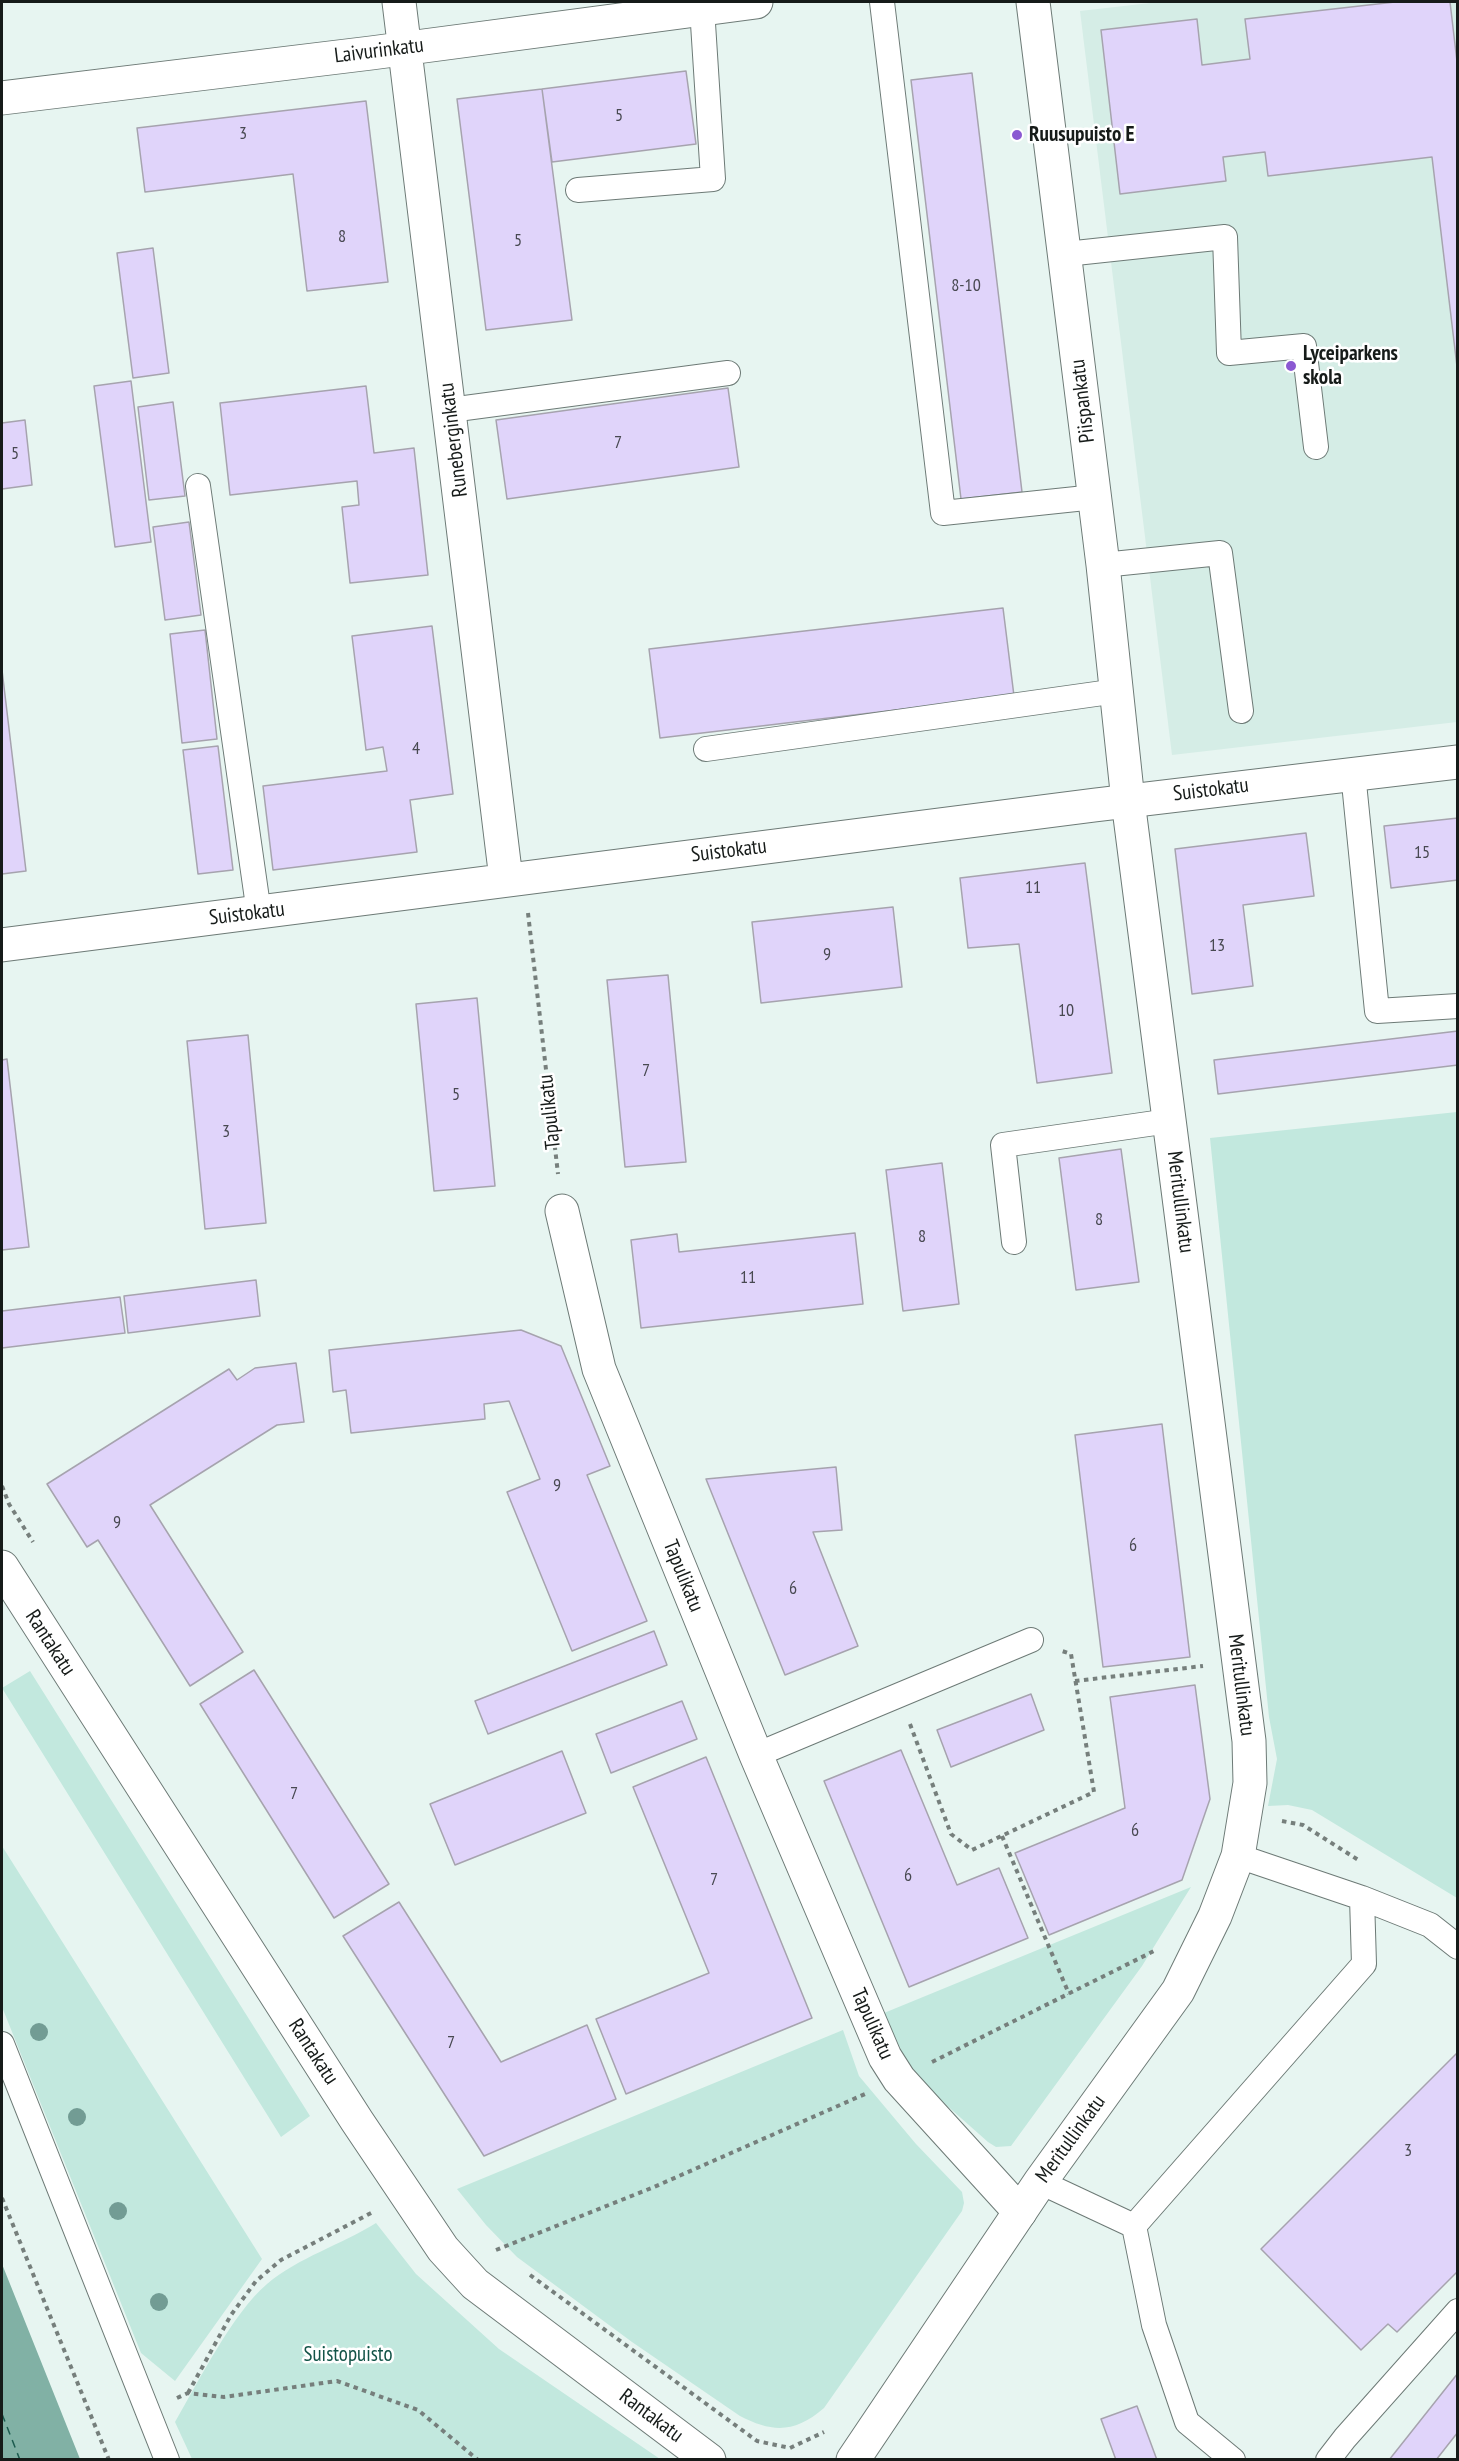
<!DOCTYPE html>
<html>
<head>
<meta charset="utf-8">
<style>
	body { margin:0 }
	#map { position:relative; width:1459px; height:2461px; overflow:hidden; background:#e7f5f1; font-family:"PT Sans Narrow",sans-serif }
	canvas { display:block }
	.frame { position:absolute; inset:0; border:3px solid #161b19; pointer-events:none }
</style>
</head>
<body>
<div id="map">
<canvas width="1459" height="2461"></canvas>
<div class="frame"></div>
</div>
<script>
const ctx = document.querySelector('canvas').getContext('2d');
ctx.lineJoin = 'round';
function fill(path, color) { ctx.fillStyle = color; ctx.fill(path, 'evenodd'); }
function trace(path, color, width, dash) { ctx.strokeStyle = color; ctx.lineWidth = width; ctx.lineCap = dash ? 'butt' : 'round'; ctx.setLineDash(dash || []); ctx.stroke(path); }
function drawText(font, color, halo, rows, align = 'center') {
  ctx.font = font + ' "PT Sans Narrow",sans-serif'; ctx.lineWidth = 5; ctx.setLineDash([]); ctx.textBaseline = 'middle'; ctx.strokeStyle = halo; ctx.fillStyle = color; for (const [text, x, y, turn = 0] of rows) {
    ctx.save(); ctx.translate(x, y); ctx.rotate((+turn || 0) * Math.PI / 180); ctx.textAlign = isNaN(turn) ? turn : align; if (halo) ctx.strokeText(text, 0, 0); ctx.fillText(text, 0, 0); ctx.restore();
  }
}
const built = new Path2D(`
	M1159,2H1457V722L1172,755L1080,11Z`);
const green = new Path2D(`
	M1457,1112H1458L1457,1898L1312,1810L1288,1805L1268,1806L1277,1759L1269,1717L1210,1138Z
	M30,1671L310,2116L281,2137L2,1688Z
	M2,1846L262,2259L175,2381L141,2353L2,2007Z
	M1191,1887L1142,1966L1011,2146L996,2147L988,2142L935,2095L906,2062L884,2013Z
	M843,2030L859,2076L916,2144L962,2192L964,2203L962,2211L824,2408C795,2433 773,2433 740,2416L632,2342L517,2257L486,2225L457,2189Z
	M376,2223L416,2274L499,2349L660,2459H192L175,2422C199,2381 232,2314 267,2284C299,2257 341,2245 376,2223Z`);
const water = new Path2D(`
	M2,2264L80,2459H2Z`);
const ferry = new Path2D(`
	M2,2414L20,2460`);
const building = new Path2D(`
	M1395,2H1450L1458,70V375L1432,157L1268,176L1265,152L1223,157L1226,181L1120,194L1101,30L1197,19L1202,65L1250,59L1245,19Z
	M686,71L696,144L552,162L542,89Z
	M972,73L1022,492L961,499L911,80Z
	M542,89L572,320L486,330L457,99Z
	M366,101L388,282L307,291L293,174L145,192L137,128Z
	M153,248L169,373L133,378L117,253Z
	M131,381L151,542L115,547L94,386Z
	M366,386L374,453L414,448L428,575L350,583L342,507L359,505L357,481L230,495L220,403Z
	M728,388L739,467L507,499L496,420Z
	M173,402L185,496L149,500L138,407Z
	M25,420L32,485L2,489V423Z
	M189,522L201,615L165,620L153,527Z
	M1003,608L1014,696L660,738L649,649Z
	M432,626L453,794L410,800L417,852L273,870L263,786L387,771L383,747L366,750L352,636Z
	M205,630L217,739L182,743L170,634Z
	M2,670L26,871L2,874Z
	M218,746L233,870L198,874L183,750Z
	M1458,818V880L1391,888L1384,826Z
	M1306,833L1314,896L1243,905L1253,986L1192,994L1175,849Z
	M1085,863L1112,1073L1037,1083L1019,944L968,948L960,878Z
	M893,907L902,987L761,1003L752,922Z
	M668,975L686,1162L625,1167L607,980Z
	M477,998L495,1186L434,1191L416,1004Z
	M1458,1031V1065L1218,1094L1214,1060Z
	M248,1035L266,1223L205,1229L187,1041Z
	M7,1059L29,1247L2,1250V1060Z
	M1121,1149L1139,1282L1076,1290L1059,1158Z
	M942,1163L959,1304L903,1311L886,1170Z
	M855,1233L863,1304L641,1328L631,1240L677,1234L679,1252Z
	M256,1280L260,1316L128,1333L124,1296Z
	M120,1297L125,1333L2,1348V1311Z
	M521,1330L561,1346L610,1466L587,1475L647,1621L572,1651L507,1492L540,1479L509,1401L484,1404L485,1419L351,1433L346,1390L333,1392L329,1350Z
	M296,1363L304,1422L277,1425L150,1505L243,1652L190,1686L98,1540L87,1547L47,1484L229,1369L237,1380L255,1368Z
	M1162,1424L1190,1657L1103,1667L1075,1435Z
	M836,1467L842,1530L813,1532L858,1646L785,1675L706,1479Z
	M654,1631L667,1665L488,1734L475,1701Z
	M254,1670L389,1884L334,1918L200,1704Z
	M1195,1685L1210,1799L1182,1880L1049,1935L1015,1853L1125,1808L1110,1697Z
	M1031,1694L1044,1730L951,1767L937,1730Z
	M682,1701L697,1739L611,1773L596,1734Z
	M901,1750L957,1885L999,1868L1028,1938L909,1987L824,1781Z
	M562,1751L586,1813L455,1865L430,1804Z
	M706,1757L812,2018L626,2094L596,2019L709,1973L633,1787Z
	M399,1902L501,2062L587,2025L616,2099L484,2156L343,1936Z
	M1458,2052V2271L1397,2332L1388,2324L1361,2350L1261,2249Z
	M1458,2373V2432L1436,2460H1389Z
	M1137,2406L1157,2460H1116L1101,2419Z`);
const path = new Path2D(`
	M528,913L558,1174
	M2,1486L9,1504L33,1542
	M1075,1681L1203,1666
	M910,1724L951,1834L972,1850L1094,1792L1071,1654L1062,1651
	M1282,1821L1303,1825L1360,1861
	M1002,1836L1069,1994
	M932,2062L1156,1950
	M2,2198L109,2460
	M496,2250L654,2187L865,2094
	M530,2275L757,2441L790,2448L824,2432
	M188,2393L231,2315L256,2281L281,2260L373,2212
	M177,2398L188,2393L224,2397L337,2381L418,2410L478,2460`);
const lane = new Path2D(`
	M882,2L943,513L1095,497
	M578,190L713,179L702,8
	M1066,254L1225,237L1229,353L1304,346L1316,447
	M450,410L728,373
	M198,486L259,913
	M1103,565L1220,553L1241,711
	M706,749L1117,691
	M1353,773L1377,1011L1458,1006
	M1014,1242L1003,1145L1169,1121
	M756,1755L1031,1640
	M1238,1856L1362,1898L1430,1925L1458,1947
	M2,2044L167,2460
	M1040,2182L1134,2226L1364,1964L1362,1898
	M1134,2226L1154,2325L1187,2422L1233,2460
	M1328,2460L1345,2438L1458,2311`);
const street = new Path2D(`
	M399,2L506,879
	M2,98L371,53L756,2
	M2,945L1095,805L1458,762
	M562,1211L599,1369L756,1755L885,2057L899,2079L1020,2212
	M2,1567L357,2121L443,2249L475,2284L709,2460`);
const secondary = new Path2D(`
	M853,2460L1040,2182L1178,1991L1215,1916L1238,1856L1250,1783L1249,1741L1128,801L1103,565L1033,2`);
const trees = [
	[39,2032],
	[77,2117],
	[118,2211],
	[159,2302]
];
const markers = [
	[1017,135,6,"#8b59d2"],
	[1291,366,6,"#8b59d2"]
];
const numberNames = [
	["5",619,116],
	["3",243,134],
	["8",342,237],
	["5",518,241],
	["8-10",966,286],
	["7",618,443],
	["5",15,454],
	["4",416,749],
	["15",1422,853],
	["11",1033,888],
	["13",1217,946],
	["9",827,955],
	["10",1066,1011],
	["7",646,1071],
	["5",456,1095],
	["3",226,1132],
	["8",1099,1220],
	["8",922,1237],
	["11",748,1278],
	["9",557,1486],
	["9",117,1523],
	["6",1133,1546],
	["6",793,1589],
	["7",294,1794],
	["6",1135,1831],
	["6",908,1876],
	["7",714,1880],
	["7",451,2043],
	["3",1408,2151]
];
const streetNames = [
	["Laivurinkatu",379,51,-7],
	["Piispankatu",1083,401,-97],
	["Runeberginkatu",454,440,-97],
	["Suistokatu",1211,790,-7],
	["Suistokatu",729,851,-7],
	["Suistokatu",247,914,-7],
	["Tapulikatu",550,1112,-96],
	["Meritullinkatu",1180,1202,83],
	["Tapulikatu",683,1576,68],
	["Rantakatu",50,1643,57],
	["Meritullinkatu",1241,1685,83],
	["Tapulikatu",872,2024,66],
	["Rantakatu",313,2052,57],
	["Meritullinkatu",1071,2139,-54],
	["Rantakatu",651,2416,37]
];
const poiNames = [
	["Ruusupuisto E",1029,135],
	["Lyceiparkens",1303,354],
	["skola",1303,378]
];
const parkNames = [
	["Suistopuisto",348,2355]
];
fill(built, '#d5ede6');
fill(green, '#c2e8de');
fill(water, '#81b1a5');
trace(ferry, '#1c5b4f', 1.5, [8, 6]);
fill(building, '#e0d4fa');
trace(building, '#a6a3ae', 1.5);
trace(lane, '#6d7a76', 26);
trace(street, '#6d7a76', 35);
trace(secondary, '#6d7a76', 35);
trace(path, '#767f7c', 4, [4.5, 4.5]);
trace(lane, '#fff', 24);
trace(street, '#fff', 33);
trace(secondary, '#fff', 33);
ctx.fillStyle = '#729c94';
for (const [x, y] of trees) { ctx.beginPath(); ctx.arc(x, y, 9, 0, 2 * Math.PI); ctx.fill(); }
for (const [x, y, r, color] of markers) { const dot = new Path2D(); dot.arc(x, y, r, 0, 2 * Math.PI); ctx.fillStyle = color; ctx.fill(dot); trace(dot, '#fff', 2); }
drawText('18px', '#484951', null, numberNames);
drawText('21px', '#161b19', '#fff', streetNames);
drawText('bold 21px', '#161b19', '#fff', poiNames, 'left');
drawText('21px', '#135448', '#fff', parkNames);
</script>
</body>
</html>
